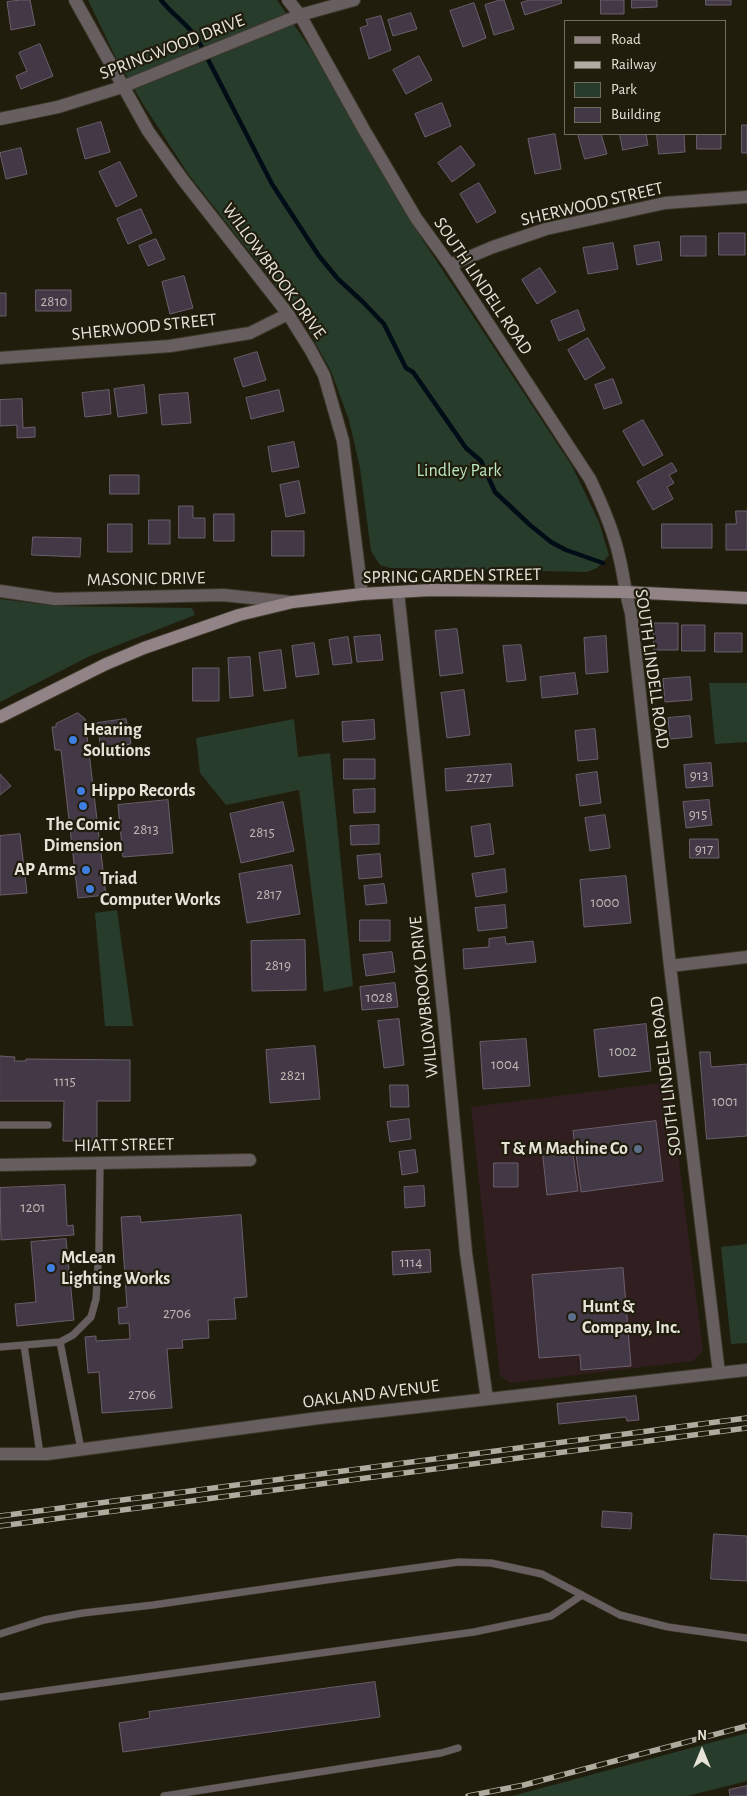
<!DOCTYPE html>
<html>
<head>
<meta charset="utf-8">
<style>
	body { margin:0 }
	#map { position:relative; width:747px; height:1796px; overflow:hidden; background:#211d0d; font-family:"Alegreya Sans",sans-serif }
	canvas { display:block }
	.legend { position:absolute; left:564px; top:20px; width:162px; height:115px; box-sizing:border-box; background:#211d0d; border:1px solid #706c5f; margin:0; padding:6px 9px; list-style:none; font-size:15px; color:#e6e3d9 }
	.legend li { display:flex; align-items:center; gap:10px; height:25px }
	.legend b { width:25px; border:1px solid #706c5f }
	.north { position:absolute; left:677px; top:1726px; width:50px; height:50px; -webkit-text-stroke:4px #211d0d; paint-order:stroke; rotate:0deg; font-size:14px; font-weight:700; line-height:20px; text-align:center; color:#e6e3d9 }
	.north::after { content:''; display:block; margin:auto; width:18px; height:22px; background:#e6e3d9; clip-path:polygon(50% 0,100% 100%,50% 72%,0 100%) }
</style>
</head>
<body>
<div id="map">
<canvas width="747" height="1796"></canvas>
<ul class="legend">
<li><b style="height:6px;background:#928386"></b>Road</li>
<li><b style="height:6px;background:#aeab9f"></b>Railway</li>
<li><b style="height:14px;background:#283c2b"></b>Park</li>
<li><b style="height:14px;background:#433845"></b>Building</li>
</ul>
<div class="north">N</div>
</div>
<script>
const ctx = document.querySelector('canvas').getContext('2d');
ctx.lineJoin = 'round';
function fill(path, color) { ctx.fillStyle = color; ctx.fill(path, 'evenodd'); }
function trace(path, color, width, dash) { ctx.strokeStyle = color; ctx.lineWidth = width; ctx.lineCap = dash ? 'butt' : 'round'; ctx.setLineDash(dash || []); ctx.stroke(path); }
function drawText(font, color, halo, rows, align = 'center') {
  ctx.font = font + ' "Alegreya Sans",sans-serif'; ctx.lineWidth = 4.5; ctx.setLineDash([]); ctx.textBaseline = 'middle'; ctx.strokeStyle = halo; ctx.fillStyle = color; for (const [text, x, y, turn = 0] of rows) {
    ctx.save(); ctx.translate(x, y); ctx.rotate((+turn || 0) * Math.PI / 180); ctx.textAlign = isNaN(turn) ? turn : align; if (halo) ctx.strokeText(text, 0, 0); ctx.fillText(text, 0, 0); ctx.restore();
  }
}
const industrial = new Path2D(`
	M669,1082L703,1351L693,1361L510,1383L500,1376L471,1107Z`);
const green = new Path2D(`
	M88,0H277L310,48L422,239L572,466L599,522L609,555L597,568L587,572L390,568L380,565L371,551L360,468L349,420L331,371L302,319L189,175L143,104L116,58Z
	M0,599L56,606L192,608L195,615L90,656L0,702Z
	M709,683H747V742L715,744Z
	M294,719L298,757L330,753L353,986L324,992L299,790L226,805L200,773L196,738Z
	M117,910L133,1026H105L95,913Z
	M747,1244V1343L731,1344L721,1247Z
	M747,1733V1781L687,1796H512Z`);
const stream = new Path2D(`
	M161,0C172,14 187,24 197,38L272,184L319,256L338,279L363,302L384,324L406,368L413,372L466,448L481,461L495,492L530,525L551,542L566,550L603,563`);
const building = new Path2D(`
	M21,0H30L35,25L11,30L7,2Z
	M500,0H504L514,29L494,35L485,5Z
	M530,0H561L562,3L525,15L521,3Z
	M601,0H624V14H601Z
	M632,0H657V7L632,8Z
	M706,0H731V5H706Z
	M474,3L486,38L463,47L450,11Z
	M411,13L417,29L393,36L388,20Z
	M381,16L391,50L369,59L360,28L368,25L366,20Z
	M40,44L53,76L21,89L16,76L27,71L19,53Z
	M419,56L432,80L406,94L393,70Z
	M442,103L451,126L425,137L415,114Z
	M101,122L110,152L85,159L77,129Z
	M742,125H747V153H742Z
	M555,134L561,169L535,174L528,139Z
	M578,134H601L607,154L585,159Z
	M620,134H646L648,145L623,150Z
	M657,134H684L685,152L659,154Z
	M697,134H721V149H697Z
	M461,146L475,165L452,182L438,163Z
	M21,148L27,174L6,179L0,153Z
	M120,162L137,196L116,207L99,172Z
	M479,183L496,212L477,223L460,194Z
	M141,209L152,233L128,244L117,219Z
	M719,233H745V255H719Z
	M681,236H706V256H681Z
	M156,239L165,259L148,266L139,246Z
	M659,242L662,260L637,265L634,246Z
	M613,243L618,269L588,274L583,248Z
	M540,268L556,292L537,304L522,280Z
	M184,276L193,308L170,314L162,282Z
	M36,290H71V311H36Z
	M0,293H6V316H0Z
	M578,310L585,330L559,341L551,321Z
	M588,338L605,368L585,380L568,350Z
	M257,352L266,380L243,387L234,359Z
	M613,379L622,403L604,409L595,385Z
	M144,385L147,413L118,417L114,389Z
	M109,390L111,414L85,417L82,393Z
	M279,390L284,411L251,419L246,398Z
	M188,393L191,423L162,425L159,395Z
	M22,399L23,428L35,427V437L17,438V425L0,426V400Z
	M643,420L663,455L643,466L623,431Z
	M294,442L299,467L272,472L268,447Z
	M672,463L677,471L669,475L674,483L667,487L673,499L653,510L637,482Z
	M110,475H139V494H110Z
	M299,481L305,513L286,517L280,485Z
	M179,506H193V518H205V538H179Z
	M736,511H747V550H726V524H736Z
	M214,514H234V541H214Z
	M149,520H170V544H149Z
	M108,524H132V552H108Z
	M662,524H712V548H662Z
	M272,531H304V556H272Z
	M33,537L81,538L80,557L32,555Z
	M654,623H678V650H654Z
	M682,625H705V651H682Z
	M457,629L463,673L440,676L435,631Z
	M715,633H742V652H715Z
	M380,635L383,660L357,662L354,637Z
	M606,636L608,672L586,674L584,638Z
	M348,637L352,663L333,665L329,640Z
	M314,643L319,674L296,677L292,646Z
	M521,645L526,680L507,682L503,646Z
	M281,650L286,688L264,691L259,653Z
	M250,657L253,696L230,698L228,658Z
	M193,668H219V701H193Z
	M575,673L578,694L542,698L540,677Z
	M690,677L692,700L665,702L663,679Z
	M464,690L470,735L447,738L441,693Z
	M78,713L85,719L106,895L78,898L61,750H55L52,727H56V724Z
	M690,716L692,737L670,739L668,718Z
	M126,719L131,744L101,749L97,723Z
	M374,720L375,739L343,742L342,722Z
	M595,729L598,759L578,761L575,731Z
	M344,759H375V779H344Z
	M711,763L713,786L686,788L684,765Z
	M511,764L513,786L446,791L445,769Z
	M597,772L601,803L580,806L576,775Z
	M0,774L11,786L0,795Z
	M375,789V812L354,813L353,790Z
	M168,800L173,853L123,857L118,805Z
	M709,800L712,825L686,828L683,802Z
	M283,802L294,851L241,863L230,814Z
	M605,815L610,848L590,851L585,818Z
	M490,824L494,854L475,857L471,827Z
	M379,825V844L351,845L350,826Z
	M20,834L27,893L0,895V836Z
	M690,839H718L719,858H690Z
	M380,854L382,877L359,879L357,856Z
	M292,865L300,914L247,923L239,874Z
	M505,869L507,892L476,897L472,874Z
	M626,876L631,923L584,927L580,880Z
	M384,884L387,903L366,905L364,886Z
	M505,905L507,928L478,931L475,908Z
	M360,920H390V941H360Z
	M505,937L506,944L533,941L536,962L464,969L463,949L489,947V939Z
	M305,940L306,990L252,991L251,941Z
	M392,952L395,972L366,976L363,955Z
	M395,983L398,1007L362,1010L360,987Z
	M399,1019L404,1065L384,1068L378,1021Z
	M646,1024L651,1071L599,1077L594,1030Z
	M526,1039L530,1086L483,1089L480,1042Z
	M315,1046L320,1099L270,1103L266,1050Z
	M700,1052H710L711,1067L747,1064V1136L707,1139Z
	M0,1056L15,1057L14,1061H26V1059L130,1060V1101H97V1141H63L64,1101H0Z
	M390,1085H408L409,1107H391Z
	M409,1119L411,1139L390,1142L387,1122Z
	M656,1121L663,1181L581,1192L573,1131Z
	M572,1146L578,1191L547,1195L542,1149Z
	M415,1150L418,1172L402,1175L399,1152Z
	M494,1163H518V1187H494Z
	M65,1185L67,1226L73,1225L74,1235L1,1240L0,1188Z
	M424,1186L425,1206L405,1208L404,1187Z
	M241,1215L247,1297L234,1298L236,1319L208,1320L209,1338L182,1340L183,1348L167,1349L172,1408L102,1413L99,1372L88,1373L85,1337L96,1336V1341L130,1339L129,1323L119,1324L118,1308L127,1307L121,1217L140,1216L141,1222Z
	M66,1239L74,1320L17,1326L15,1304L36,1302L31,1242Z
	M430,1250L431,1272L393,1275L392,1252Z
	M623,1268L631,1366L581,1370L580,1355L539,1358L532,1275Z
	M636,1396L639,1420L627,1421L626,1417L559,1424L557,1404Z
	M603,1511L632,1513L631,1529L602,1527Z
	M714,1534L747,1536V1581L711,1579Z
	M375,1682L380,1717L123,1752L119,1723L150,1718L149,1712Z
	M747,1786V1796H730L729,1790Z`);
const lane = new Path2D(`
	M0,1125H48
	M60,1342L81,1449
	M24,1345L40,1454
	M0,1347L60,1342L73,1335L91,1317L96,1299L99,1249L100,1163
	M0,1634L44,1620L83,1613L153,1605L326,1580L459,1562L491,1563L542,1574L620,1615L668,1627L747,1638
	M0,1697L474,1632L551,1616L582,1595
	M164,1796L441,1753L458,1748`);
const street = new Path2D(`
	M75,0L148,131L183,180L288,314L310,349L324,375L343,441L362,594
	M288,0L300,15L363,128L416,218L450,265L590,479C602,504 613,529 619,556C624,575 625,594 631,613L670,966L719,1373
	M0,119L58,107L122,87L300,15L354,0
	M450,265L493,247L546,229L665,203L747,197
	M0,358L170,346L250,333L288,314
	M0,591L55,599L223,595L291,602
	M398,592L444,1019L466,1253L487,1399
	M670,966L747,957
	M0,1165L250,1160
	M0,1454H47L319,1418L747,1370`);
const secondary = new Path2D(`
	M0,717L106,664L144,648L239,615L293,602L362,594L431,590L625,592L747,598`);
const rail = new Path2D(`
	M0,1516L747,1418
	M0,1526L747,1428
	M468,1796L524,1785L747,1726`);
const markers = [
	[73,740,5,"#3f7fe0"],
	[81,791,5,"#3f7fe0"],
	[83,806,5,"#3f7fe0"],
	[86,870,5,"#3f7fe0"],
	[90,889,5,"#3f7fe0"],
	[638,1149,5,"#5c6f8a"],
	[51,1268,5,"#3f7fe0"],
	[572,1317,5,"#5c6f8a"]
];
const numberNames = [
	["2810",54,301],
	["913",699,775],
	["2727",479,777],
	["915",698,814],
	["2813",146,829],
	["2815",262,832],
	["917",704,849],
	["2817",269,894],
	["1000",605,902],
	["2819",278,965],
	["1028",379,997],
	["1002",623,1051],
	["1004",505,1064],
	["2821",293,1075],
	["1115",65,1081],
	["1001",725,1101],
	["1201",33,1207],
	["1114",411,1262],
	["2706",177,1313],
	["2706",142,1394]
];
const streetNames = [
	["SPRINGWOOD DRIVE",172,47,-21],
	["SHERWOOD STREET",592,204,-13],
	["WILLOWBROOK DRIVE",274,271,54],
	["SOUTH LINDELL ROAD",483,286,56],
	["SHERWOOD STREET",144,327,-6],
	["SPRING GARDEN STREET",452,576,-1],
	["MASONIC DRIVE",146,579,-1],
	["SOUTH LINDELL ROAD",652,669,82],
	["WILLOWBROOK DRIVE",424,997,-96],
	["SOUTH LINDELL ROAD",666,1076,-97],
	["HIATT STREET",124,1145,-1],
	["OAKLAND AVENUE",371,1394,-7]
];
const parkNames = [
	["Lindley Park",459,471]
];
const poiNames = [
	["Hearing",83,730],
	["Solutions",83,751],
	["Hippo Records",91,791],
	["The Comic",83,825,"center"],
	["Dimension",83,846,"center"],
	["AP Arms",76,870,"right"],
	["Triad",100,879],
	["Computer Works",100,900],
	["T & M Machine Co",628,1149,"right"],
	["McLean",61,1258],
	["Lighting Works",61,1279],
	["Hunt &",582,1307],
	["Company, Inc.",582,1328]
];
fill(industrial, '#311e20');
fill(green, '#283c2b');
trace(stream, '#000c16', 4.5);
fill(building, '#433845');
trace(building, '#6b5f6d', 1);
trace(lane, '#3d392a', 8);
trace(street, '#3d392a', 14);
trace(secondary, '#3d392a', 14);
trace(lane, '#675e60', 7);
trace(street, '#675e60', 12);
trace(secondary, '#928386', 12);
trace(rail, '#aeab9f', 5.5);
trace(rail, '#211d0d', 4, [11]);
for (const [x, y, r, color] of markers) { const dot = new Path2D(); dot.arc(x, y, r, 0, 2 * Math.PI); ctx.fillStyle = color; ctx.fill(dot); trace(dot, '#211d0d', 2); }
drawText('15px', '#bdb8b4', null, numberNames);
drawText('18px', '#e6e3d9', '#211d0d', streetNames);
drawText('18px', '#b9e6be', '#211d0d', parkNames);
drawText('bold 18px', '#e6e3d9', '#211d0d', poiNames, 'left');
</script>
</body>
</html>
